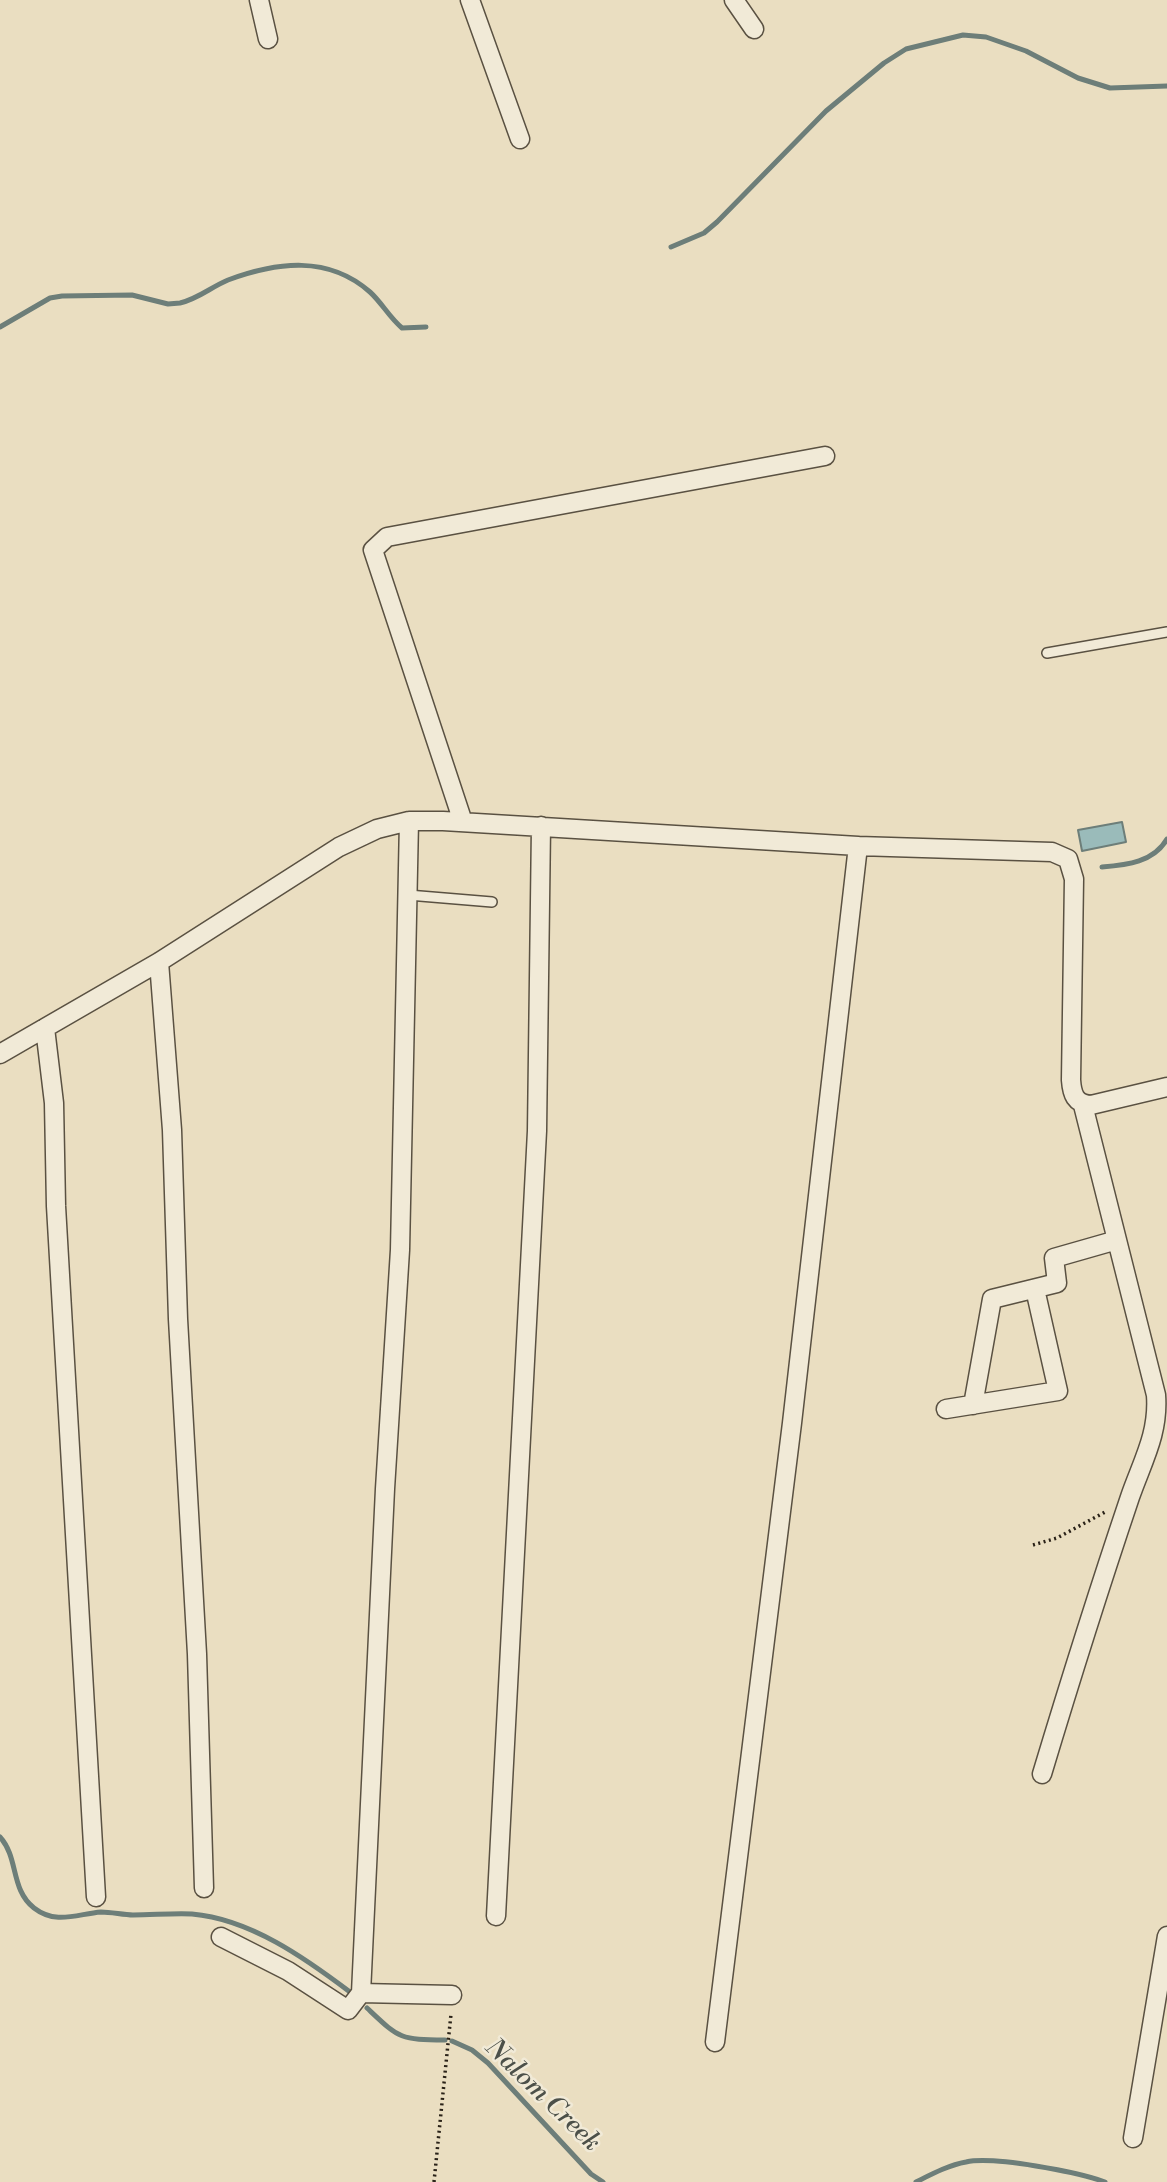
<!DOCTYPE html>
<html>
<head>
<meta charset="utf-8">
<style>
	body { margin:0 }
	canvas { display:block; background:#eadec1 }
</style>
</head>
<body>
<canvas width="1167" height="2182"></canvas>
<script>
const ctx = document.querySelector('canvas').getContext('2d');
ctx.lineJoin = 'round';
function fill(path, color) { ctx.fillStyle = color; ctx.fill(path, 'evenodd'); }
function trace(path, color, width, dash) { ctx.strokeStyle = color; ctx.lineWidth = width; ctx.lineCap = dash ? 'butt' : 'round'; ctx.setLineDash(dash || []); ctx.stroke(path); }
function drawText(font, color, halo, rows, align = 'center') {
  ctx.font = font + ' "Libre Bodoni",serif'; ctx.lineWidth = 5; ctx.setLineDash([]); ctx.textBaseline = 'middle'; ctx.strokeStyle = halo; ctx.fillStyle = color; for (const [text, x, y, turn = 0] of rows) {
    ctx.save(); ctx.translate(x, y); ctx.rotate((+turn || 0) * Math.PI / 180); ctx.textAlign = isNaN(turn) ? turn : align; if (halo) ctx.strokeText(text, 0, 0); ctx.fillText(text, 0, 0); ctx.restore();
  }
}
const water = new Path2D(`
	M1122,822L1126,842L1082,851L1078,830Z`);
const stream = new Path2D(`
	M671,247L704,233L717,222L826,111L884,63L906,49L963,35L986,37L1026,51L1078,78L1110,88L1167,86
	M0,327L50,298L62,296L132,295L168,304L180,303C198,299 211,287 228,280C277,262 328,255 370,292C382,303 389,317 402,328L426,327
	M1102,867C1127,865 1154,862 1167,839
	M0,1837C19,1858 10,1889 34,1908C56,1925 77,1914 101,1912C112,1912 123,1915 133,1915C153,1915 173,1913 192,1914C250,1919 305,1958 350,1992
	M367,2008C399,2038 399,2040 445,2040
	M452,2041L472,2050L488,2063L591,2174L603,2182
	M916,2182C932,2174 949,2165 966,2162C994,2156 1078,2172 1105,2182`);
const path = new Path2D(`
	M1033,1545L1057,1538L1107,1511
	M434,2182L451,2014`);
const service = new Path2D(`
	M1047,653L1167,632
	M408,895L492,902`);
const minor = new Path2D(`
	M259,0L268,39
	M470,0L520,139
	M734,0L754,29
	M463,822L373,550L387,537L825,456
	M159,962L172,1130L178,1319L197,1654L204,1888
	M45,1028L54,1103L56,1206L96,1897
	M0,1054L159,962L339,847L377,829L409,821H443L858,846L1052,852L1068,859L1074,879L1071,1080C1072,1094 1075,1104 1091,1105L1167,1087
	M973,1405L992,1299L1057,1283L1054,1258L1117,1240
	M946,1409L1058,1391L1035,1289
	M1042,1774C1070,1681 1099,1589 1130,1497C1142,1462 1159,1434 1156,1395L1083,1105
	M496,1916L537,1131L541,826
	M221,1937L288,1971L348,2010L361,1993L385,1489L400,1250L409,821
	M361,1993L452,1995
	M715,2042L792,1423L858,846
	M1133,2138L1167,1936`);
const waterNames = [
	["Nalom Creek",542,2096,44]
];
fill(water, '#9abbba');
trace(water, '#6d7e79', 2);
trace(stream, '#6d7e79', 5);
trace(service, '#5a5142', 12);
trace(minor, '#5a5142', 21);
trace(path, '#2a2218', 3.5, [2, 3.5]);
trace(service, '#f1ead7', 9);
trace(minor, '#f1ead7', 18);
drawText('italic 26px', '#4c5049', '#f1ead7', waterNames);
</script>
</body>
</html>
